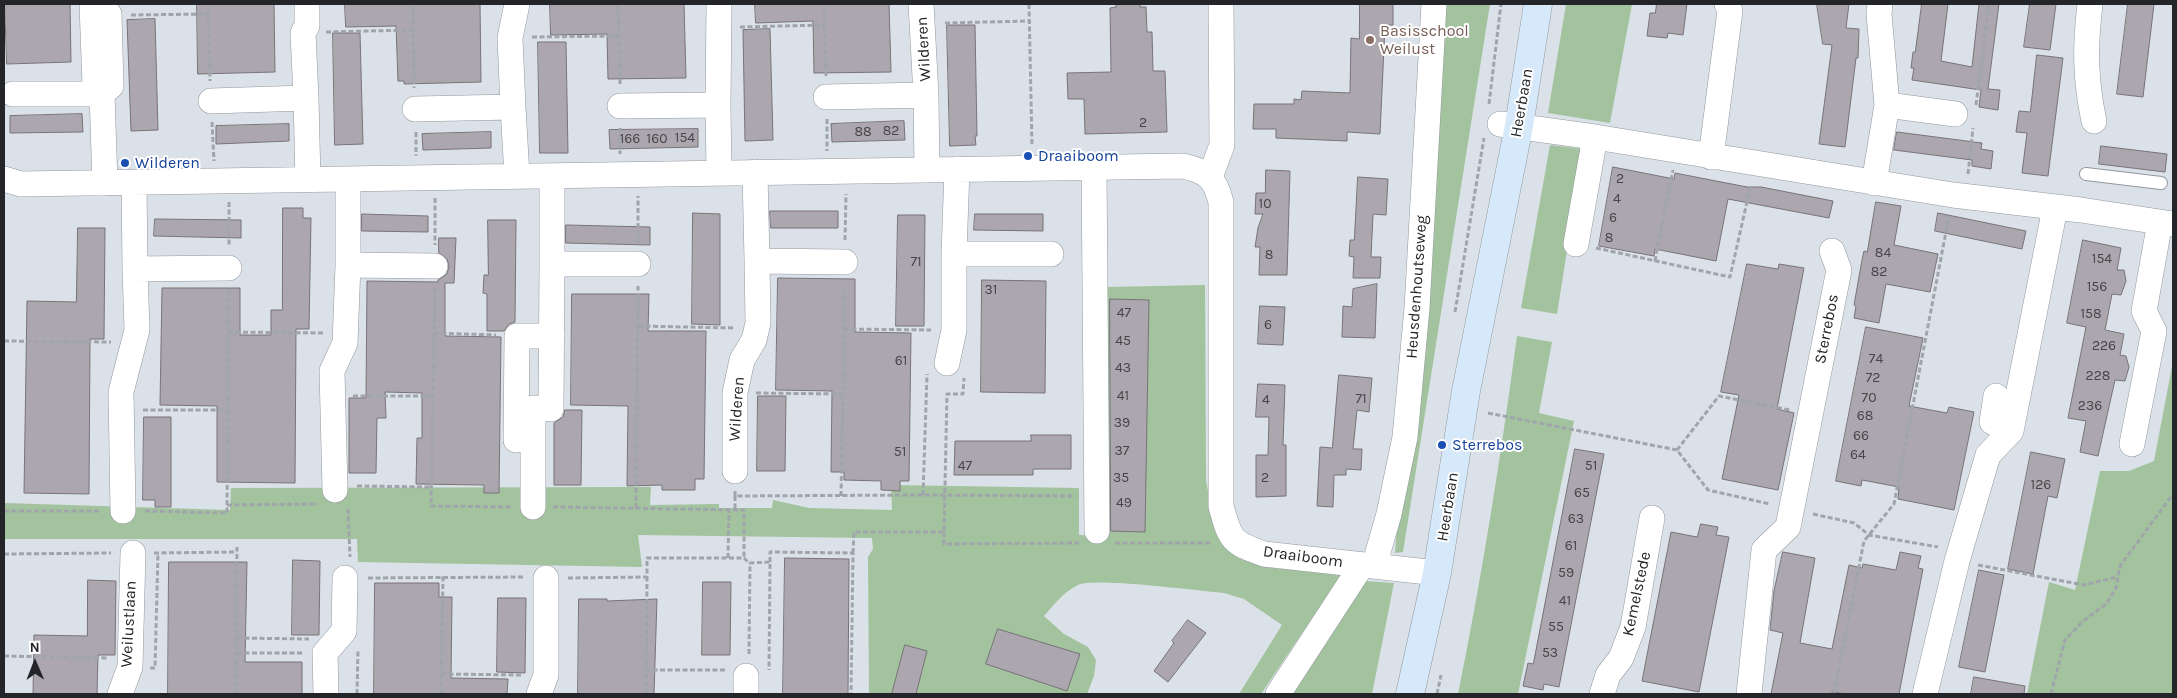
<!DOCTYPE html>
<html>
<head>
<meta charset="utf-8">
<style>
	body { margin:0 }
	#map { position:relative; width:2177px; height:698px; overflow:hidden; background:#dbe1e8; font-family:Karla,sans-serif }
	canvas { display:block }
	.frame { position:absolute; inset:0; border:5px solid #232528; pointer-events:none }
	.north { position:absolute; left:10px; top:638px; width:50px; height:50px; -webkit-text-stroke:4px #fff; paint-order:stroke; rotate:359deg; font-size:14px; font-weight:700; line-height:20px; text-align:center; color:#232528 }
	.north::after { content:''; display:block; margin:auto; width:18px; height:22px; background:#232528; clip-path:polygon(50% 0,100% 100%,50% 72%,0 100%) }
</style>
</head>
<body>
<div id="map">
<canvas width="2177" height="698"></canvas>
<div class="frame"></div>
<div class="north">N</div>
</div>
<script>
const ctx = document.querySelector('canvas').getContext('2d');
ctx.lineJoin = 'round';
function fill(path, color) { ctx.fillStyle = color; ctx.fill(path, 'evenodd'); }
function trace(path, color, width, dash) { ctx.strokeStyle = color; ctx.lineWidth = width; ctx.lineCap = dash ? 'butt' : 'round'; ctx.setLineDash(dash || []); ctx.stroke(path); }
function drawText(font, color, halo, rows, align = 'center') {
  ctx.font = font + ' Karla,sans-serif'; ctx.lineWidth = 4; ctx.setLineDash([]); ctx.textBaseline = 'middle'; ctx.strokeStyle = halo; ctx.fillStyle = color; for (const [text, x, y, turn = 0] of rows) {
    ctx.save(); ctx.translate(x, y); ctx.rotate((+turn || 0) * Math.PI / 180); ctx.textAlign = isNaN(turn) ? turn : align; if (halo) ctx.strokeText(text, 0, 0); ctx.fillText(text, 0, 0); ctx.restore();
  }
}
const green = new Path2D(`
	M1439,4H1490L1403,552L1395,553L1396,538L1401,509Z
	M1566,4H1632L1610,123L1548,113Z
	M1550,145L1583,149L1557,314L1521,308Z
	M1205,285L1206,480L1215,531L1225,547L1238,558L1264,567L1341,575L1261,694H1239L1282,625L1244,599L1224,593C1200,591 1094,577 1078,585C1063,592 1054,605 1044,616L1064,634L1088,647L1096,660L1094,676L1087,694H869L868,557L873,549L872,538L638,535L642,567L358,562L357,539H4V503L230,510L231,488L651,487L650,505L719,504V508H772L773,500L809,508L892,510L891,485L1079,488V535L1107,536L1108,287Z
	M1517,336L1552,342L1539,413L1574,421L1518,694H1458C1482,576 1501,456 1517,336Z
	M2173,361V694H2027L2049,582L2075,590L2100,471H2129L2154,461Z
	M1365,581L1394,583L1372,694H1288Z`);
const building = new Path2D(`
	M5,4H70L71,62L7,64Z
	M197,4H274L275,72L198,74Z
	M345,4H480L481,82L404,84V81H398L396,26L346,27Z
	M550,4H684L686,78L608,79L607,34L551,35Z
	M755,4H889L891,72L814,73L813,21L756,23Z
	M1116,4H1140V7H1146L1147,32H1152L1153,71H1165L1167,132L1085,134L1084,99H1068L1067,73L1111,72L1110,8L1116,7Z
	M1360,4H1393V25H1385L1380,134L1347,132V141L1276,138V129H1253L1254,104H1294V99L1301,100L1302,91L1350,93L1351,38L1359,39Z
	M1657,4H1687L1683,35L1668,33L1667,38L1647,36L1650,13H1655Z
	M1817,4H1849L1846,28L1859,29L1858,58H1856L1845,147L1819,144L1832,45L1823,44Z
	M1922,4H1948L1941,61L1972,67L1979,4H1999L1988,89L2000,90L1998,110L1979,107L1981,90L1912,80L1914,68H1911L1913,52H1915Z
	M2030,4H2056L2050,50L2024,47Z
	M2128,4H2154L2143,97L2117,94Z
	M155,19L158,130L131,131L127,20Z
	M947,25H975L977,136H975L976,145L950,146Z
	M770,29L773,140L745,141L743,30Z
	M333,33H360L363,144L335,145Z
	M538,42H566L568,153H540Z
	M2037,55L2063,58L2048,176L2022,173L2027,133L2016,132L2019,111L2030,112Z
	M82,114L83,132L10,133V116Z
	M904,121L905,140L832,142L831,124Z
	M289,124V141L216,144V126Z
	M698,129V147L610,149L609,130Z
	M491,132V148L423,150L422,134Z
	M1897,132L1982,143L1981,149L1993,151L1991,169L1972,166V160L1894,150Z
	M2101,146L2167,154L2165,172L2099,164Z
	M1613,167L1674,179L1675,173L1747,187H1761L1833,201L1829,218L1728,199L1716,261L1655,249L1654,256L1599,246Z
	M1266,170L1290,171L1287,275H1259L1260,247H1255L1258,228L1263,214H1255L1256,193H1265Z
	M1358,177L1388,179L1386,215L1373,214L1371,257H1381L1380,278H1353L1354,257L1349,256L1350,240H1354Z
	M1876,202L1901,206L1894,245L1938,254L1930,292L1886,284L1879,323L1854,318L1856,306L1854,305L1862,260L1864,251L1867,252Z
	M283,208H303V218H311L309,329H296L295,483L217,482V406L160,405L162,288H240V335H271V310H282Z
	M770,211H838V228H771Z
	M693,213L720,214V325L692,324Z
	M1938,213L2026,231L2022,249L1935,231Z
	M362,214L428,216V232L362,231Z
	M975,214H1043V231L974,230Z
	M898,215H925L924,326H896Z
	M155,219L241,220V238L154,236Z
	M488,220H516L515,322L509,324L504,331H487V294L483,293L484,275H488Z
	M566,225L650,227V245L566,243Z
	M78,228H105L104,339H90L89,494L24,493L27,301L76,302Z
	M439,238H456L454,283H445V336L501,337L499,493H484V485L416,484L417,438H422V393L385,392L386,418H377L376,473H349V398H366L367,281L438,282V280L447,274L449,266L447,259L439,253Z
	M2083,240L2121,248L2117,270H2124L2126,281L2121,295L2112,294L2105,330L2124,334L2120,355L2126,356L2129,367L2125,381L2115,380L2098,456L2080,452L2086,421L2068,418L2086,327L2067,323Z
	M1747,264L1778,269L1779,264L1804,268L1777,409L1794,413L1778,490L1722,479L1739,395L1721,392Z
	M778,278L855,279V332L911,333L909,481H900V491L881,490V481L844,480V472H831L832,391L776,390Z
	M982,280L1046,281L1045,393L981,392Z
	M1377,284L1375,338L1342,337L1343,306L1352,307L1353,289Z
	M572,294H649L648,331H706L704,479H695V490H662V485L627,486L628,406L571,405Z
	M1110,299L1149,300L1145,532L1111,531Z
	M1260,306L1285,307L1283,345L1258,344Z
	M1866,327L1923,338L1909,406L1947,413L1949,407L1974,412L1954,510L1898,499L1899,487L1862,480L1861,486L1836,481Z
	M1339,375L1372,378L1369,412L1357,410L1353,449H1362L1361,470L1346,469V475H1334L1333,507L1317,506L1320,447L1332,448Z
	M1258,384L1285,385L1283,445H1286V496L1256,497V455H1268L1269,417H1256Z
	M758,396H786L785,471H757Z
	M565,410H582L581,485H554V423L563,417Z
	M144,417H171V507H155V500H143Z
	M1031,435H1071V469H1033V475H954L955,441H1031Z
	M1575,449L1604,454L1559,687L1544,684L1543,690L1523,686L1528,663L1533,664Z
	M2031,452L2065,459L2057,498L2048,496L2033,574L2008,569Z
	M1701,524L1718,527L1716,535L1729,537L1699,692L1642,681L1671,532L1697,537Z
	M1783,552L1815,558L1800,643L1832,649L1849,565L1862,568L1863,564L1896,570L1900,552L1921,556L1918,568L1923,569L1899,694H1846L1832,692V694H1771L1783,633L1770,630L1774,591Z
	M785,558L849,559L848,694H783Z
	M293,560L320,561L319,635H292Z
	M169,562H247L245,662H302V694H168Z
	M1979,570L2004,575L1985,672L1959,667Z
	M88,580L116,581L115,655H98L97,694H33L34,635L87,636Z
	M703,582H731L730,655H702Z
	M375,583H439V597H452L451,678L508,679L507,694H374Z
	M498,598H526L525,673L497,672Z
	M579,599H607V601L657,599L654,694H578Z
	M1188,620L1206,633L1168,682L1154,671L1174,643L1172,641Z
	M998,629L1080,654L1067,691L986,664Z
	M905,645L927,651L916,694H892Z
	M1974,677L2025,686L2024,694H1971Z`);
const path = new Path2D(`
	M208,4L210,81
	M413,4L414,88
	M618,4L620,84
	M824,4L826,76
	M1029,4L1032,146
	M131,15L208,14
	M945,23L1029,21
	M740,27L824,25
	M326,32L413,30
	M532,37L618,36
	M1489,104L1501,4
	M1976,105L1989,4
	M827,119V151
	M212,122L214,161
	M620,128V154
	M416,132V156
	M1968,174L1973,128
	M435,198V245
	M229,202V245
	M845,240L846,194
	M638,243V196
	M1596,248L1730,277L1751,184
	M1655,261L1673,170
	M435,288L431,506L512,507
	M1455,312L1484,138
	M638,326L735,328
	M844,329L931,330
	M228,332L323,333
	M434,333L496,335
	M4,341L111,342
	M756,393L843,394
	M353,396H433
	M143,410H227
	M1488,413L1677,450L1708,490L1770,504
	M1677,450L1719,396L1790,410
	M357,486L431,487
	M735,491V496L923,495L1076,496
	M923,495L927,374
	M735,496V510
	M841,496L845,284
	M227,505L229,289
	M553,507L744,510V558
	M636,508L638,286
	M348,509L350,557
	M4,511H101
	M145,511L227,513V505L318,504
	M1813,514L1854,523L1869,535L1938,547
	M944,532V544L1079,543
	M1115,543H1212
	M154,553L237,552
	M853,553L854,532H944L947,394H963L964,378
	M4,554L111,553
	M728,558L729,510
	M770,562V552L853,553L851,694
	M1978,565L2084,585L2117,577
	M368,578L524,577
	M568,578L647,577V558H744L749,563L770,562L769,670
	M237,638L309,639
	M237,653H302
	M749,654L750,563
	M4,656L108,658
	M150,668H155L158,553
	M645,670H725
	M441,674L523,675
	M236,694L237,547
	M357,694L358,649
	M441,694L443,576
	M646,694L647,577
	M1437,694L1441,675
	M1834,694L1864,541L1894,504L1949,216
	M2051,694L2065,640L2082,622L2106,604L2116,588L2120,566L2173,494`);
const lane = new Path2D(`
	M2086,174L2161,183`);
const street = new Path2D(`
	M92,4L95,86L102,94L111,86L109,14
	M921,4L926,95
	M2090,4C2085,46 2085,79 2094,121
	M13,94H102L105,183
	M826,97L926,95L927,170
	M306,98L303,33L307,26V4
	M211,101L306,98L308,180
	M718,105L719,4
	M1887,105L1955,114
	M620,106L718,105L719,173
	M513,107L510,38L517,4
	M415,109L513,107L517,176
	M1500,124L1595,137L1953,195L2081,210L2173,224
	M1711,157L1730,11L1727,4
	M1094,167L1097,531
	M957,169L954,254H1051
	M755,172L757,261L845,262
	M552,176V264H638
	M1210,177L1222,145L1221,4
	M4,179L21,184L1183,166C1207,171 1215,178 1221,202V506C1230,540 1232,543 1264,554L1437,573
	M348,179V265L435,266
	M134,182L135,269L229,268
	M1874,183L1887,105L1879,14L1880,4
	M1576,244L1595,137
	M947,363L954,330V254
	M1996,396L1992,422L2011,431
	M516,440L517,336H552
	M2132,444L2154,331L2144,311L2160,222
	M735,471V393L742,360L754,340L758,323L757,261
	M335,490L332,371L345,343L348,265
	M533,507V408L551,409L552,264
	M123,511L121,392L137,330L135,269
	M1374,566L1389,514L1405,437L1417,308L1434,4
	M120,694L130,667L133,553
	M326,694L325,653L344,631L345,578
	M539,694L546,675V578
	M746,694V676
	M1278,694L1362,565
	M1602,694L1608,675L1621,658L1633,627L1652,518
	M1749,694L1764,550L1788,527L1839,270L1832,251
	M1925,694L1957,561L1988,455L2011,431L2055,208`);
const secondary = new Path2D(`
	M1410,694L1437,573L1466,391L1519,126L1538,4`);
const markers = [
	[1370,40,5,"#8d6e63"],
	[1028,156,5,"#1a4fb4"],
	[125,163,5,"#1a4fb4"],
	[1442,445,5,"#1a4fb4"]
];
const numberNames = [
	["2",1143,123],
	["82",891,131],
	["88",863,132],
	["154",685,138],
	["166",630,139],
	["160",657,139],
	["2",1620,179],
	["4",1617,199],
	["10",1265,204],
	["6",1613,218],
	["8",1609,238],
	["84",1883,253],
	["8",1269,255],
	["154",2102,259],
	["71",916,262],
	["82",1879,272],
	["156",2097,287],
	["31",991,290],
	["47",1124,313],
	["158",2091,314],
	["6",1268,325],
	["45",1123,341],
	["226",2104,346],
	["74",1876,359],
	["61",901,361],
	["43",1123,368],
	["228",2098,376],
	["72",1873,378],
	["41",1123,396],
	["70",1869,398],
	["71",1361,399],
	["4",1266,400],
	["236",2090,406],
	["68",1865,416],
	["39",1122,423],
	["66",1861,436],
	["37",1122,451],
	["51",900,452],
	["64",1858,455],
	["47",965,466],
	["51",1591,466],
	["35",1121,478],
	["2",1265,478],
	["126",2041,485],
	["65",1582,493],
	["49",1124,503],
	["63",1576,519],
	["61",1571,546],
	["59",1566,573],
	["41",1565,601],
	["55",1556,627],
	["53",1550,653]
];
const educationNames = [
	["Basisschool",1380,31],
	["Weilust",1380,49]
];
const streetNames = [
	["Wilderen",924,49,-93],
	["Heerbaan",1522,103,-80],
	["Heusdenhoutseweg",1417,287,-86],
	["Sterrebos",1827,329,-79],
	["Wilderen",737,409,-86],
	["Heerbaan",1448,507,-81],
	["Draaiboom",1303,557,8],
	["Kemelstede",1637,594,-78],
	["Weilustlaan",129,624,-87]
];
const transitNames = [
	["Draaiboom",1038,156],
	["Wilderen",135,163],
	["Sterrebos",1452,445]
];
fill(green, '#a2c39d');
fill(building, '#aca7ae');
trace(building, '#777379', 1);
trace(lane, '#92989e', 14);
trace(street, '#92989e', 26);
trace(secondary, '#92989e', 29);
trace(path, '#a0a5ab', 3, [5, 2.5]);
trace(lane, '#fff', 12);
trace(street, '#fff', 25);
trace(secondary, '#d6e9fa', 28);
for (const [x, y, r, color] of markers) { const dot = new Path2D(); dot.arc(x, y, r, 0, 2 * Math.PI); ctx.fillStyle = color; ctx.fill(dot); trace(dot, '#fff', 2); }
drawText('14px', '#45464a', null, numberNames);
drawText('16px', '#785e54', '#fff', educationNames, 'left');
drawText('16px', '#232528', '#fff', streetNames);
drawText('16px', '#164399', '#fff', transitNames, 'left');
</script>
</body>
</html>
